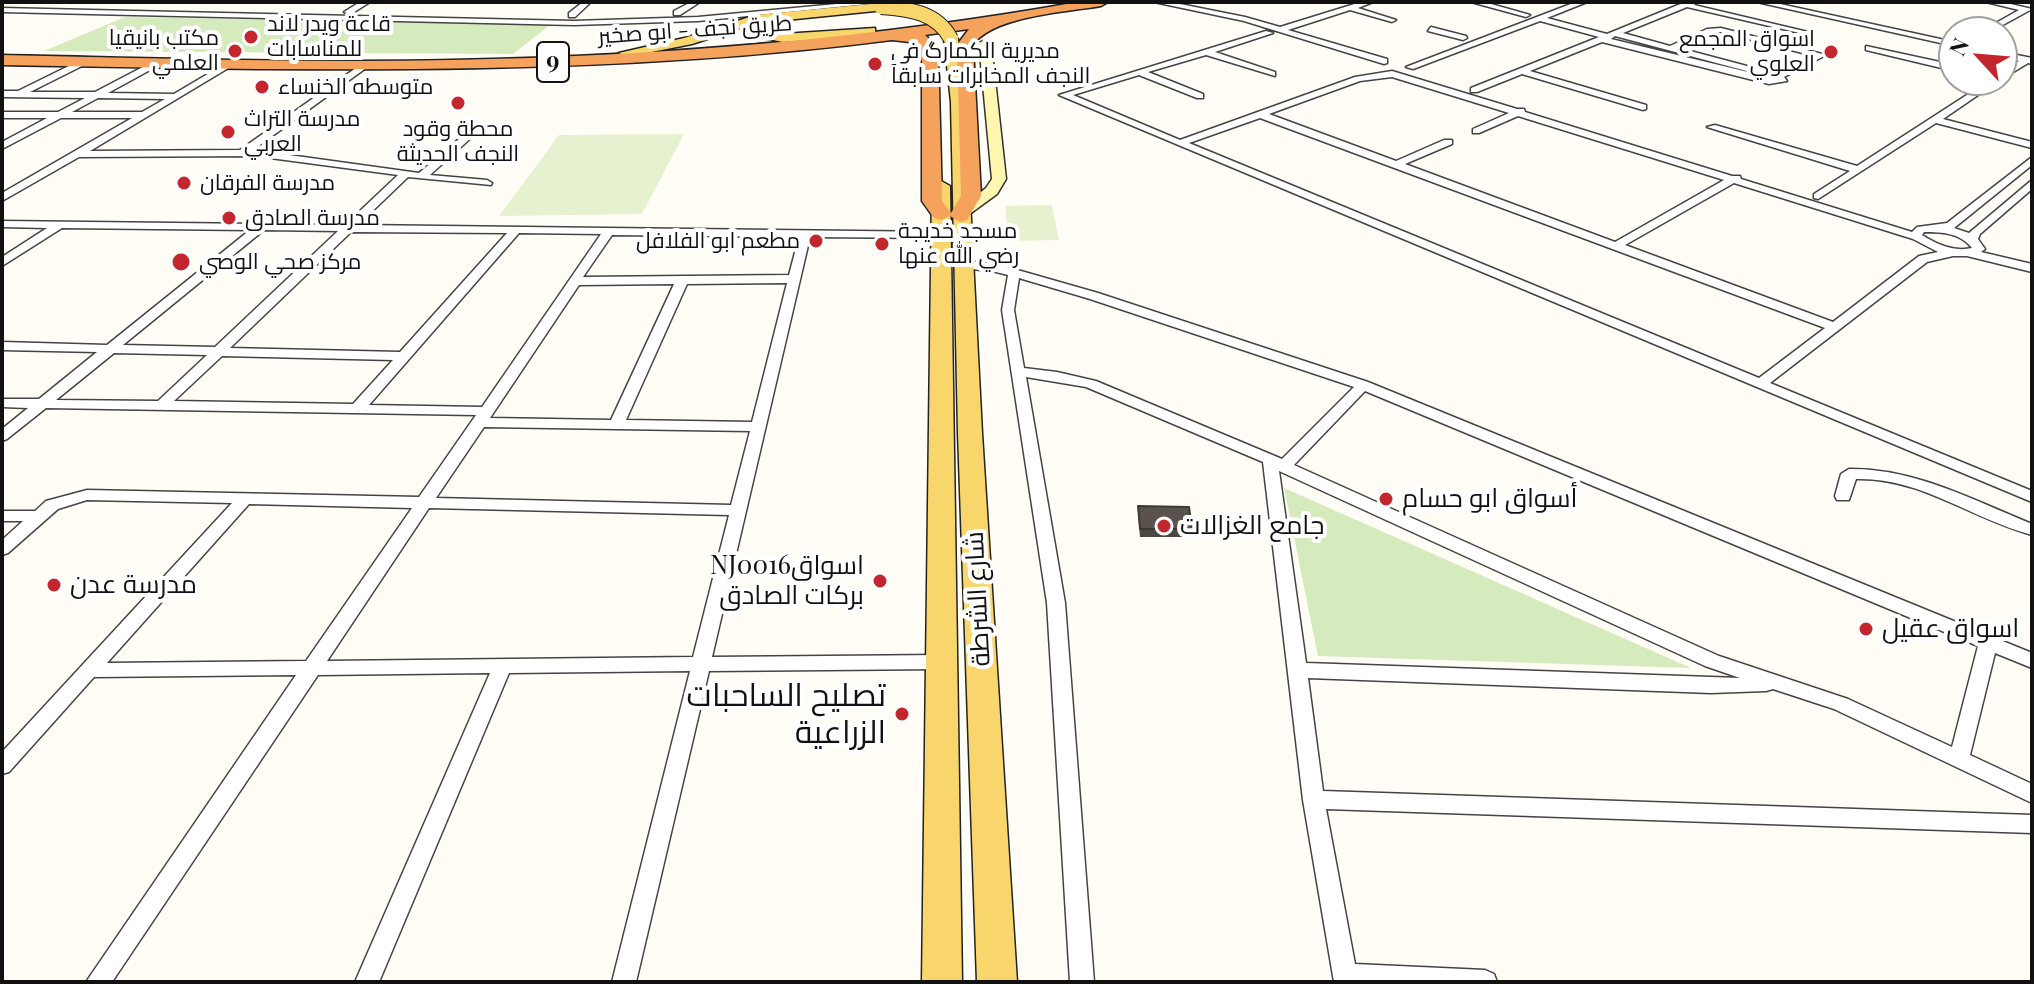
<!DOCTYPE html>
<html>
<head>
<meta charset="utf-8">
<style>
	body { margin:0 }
	#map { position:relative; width:2034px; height:984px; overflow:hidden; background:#fffdf5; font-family:"Playfair Display",serif }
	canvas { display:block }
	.frame { position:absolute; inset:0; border:4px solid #111; pointer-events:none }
	.north { position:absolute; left:1938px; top:16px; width:80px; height:80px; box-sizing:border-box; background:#fff; border:2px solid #a0a0a0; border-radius:50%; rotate:296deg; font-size:22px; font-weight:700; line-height:32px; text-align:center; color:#111 }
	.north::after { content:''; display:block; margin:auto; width:28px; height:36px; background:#c4262e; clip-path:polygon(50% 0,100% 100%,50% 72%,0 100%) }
</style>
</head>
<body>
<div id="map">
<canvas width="2034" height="984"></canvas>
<div class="frame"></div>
<div class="north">N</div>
</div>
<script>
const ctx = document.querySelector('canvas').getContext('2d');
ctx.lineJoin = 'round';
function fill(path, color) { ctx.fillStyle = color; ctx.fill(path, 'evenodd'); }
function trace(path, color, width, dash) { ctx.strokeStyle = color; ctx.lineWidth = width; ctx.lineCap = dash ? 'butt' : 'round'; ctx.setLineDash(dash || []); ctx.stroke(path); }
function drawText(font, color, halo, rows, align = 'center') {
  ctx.font = font + ' "Playfair Display",Cairo,serif'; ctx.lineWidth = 8; ctx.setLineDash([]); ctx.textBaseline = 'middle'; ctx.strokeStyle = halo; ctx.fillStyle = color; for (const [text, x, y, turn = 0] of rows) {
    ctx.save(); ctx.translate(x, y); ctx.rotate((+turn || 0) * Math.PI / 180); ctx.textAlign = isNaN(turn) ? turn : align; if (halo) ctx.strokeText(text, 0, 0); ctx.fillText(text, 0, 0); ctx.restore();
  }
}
const green = new Path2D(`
	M125,17L550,25L513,54L44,51Z
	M1284,488L1691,668L1318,656Z`);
const pitch = new Path2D(`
	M684,134L642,214L499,216L559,135Z
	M1052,205L1059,240L1009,241L1005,206Z`);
const street = new Path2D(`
	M360,2H370L351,14L344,12Z
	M583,2H591L575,17H569V13Z
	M691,2H700L680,15H674V11Z
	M858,2H887L698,21L574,25L2,12V8L574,21L698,17Z
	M1154,2H1170L1245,17L1280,27L1361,2H1373L1358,8L1396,20L1392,22L1350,10L1288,30L1387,59V63L1384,64L1244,21Z
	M1471,2H1484L1530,15L1526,17Z
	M1576,2H1587L1547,18L1607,34L1683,3L1698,2L1694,5L1808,32L1804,34L1687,7L1623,33L1670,46L1707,29L1721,28L1826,55L1784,77L1787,81L1769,84L1602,42L1530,71L1646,105V109L1643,110L1522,74L1477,92H1471V88L1599,37L1540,21L1413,69L1406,67ZM1721,32L1814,56L1777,74L1679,48L1712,33ZM1615,36L1773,78L1611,39Z
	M1757,2H1771L1954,42V46Z
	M1986,2H2002L2032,9L1990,32H1980L2019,10Z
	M1431,27L1466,36L1467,38L1463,40L1428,31Z
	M1266,31L1273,33L1215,52L1275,72V76L1206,55L1148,72L1203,94V98H1197L1139,75L1073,95L1180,140L1355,77L1392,71L1517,109H1524L1525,112L1732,176H1740L1741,179L1912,232L1917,227L1947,223L2032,157V165L1954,228L1969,233L2032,180V189L1980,234L1978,239L1985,249L1981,252L2032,264V272L1967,256H1953L1927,262L1770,383L2032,491V502L1059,95ZM1392,77L1509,113L1473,129V133H1479L1518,116L1724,180L1615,242L1405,164L1452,144V140H1444L1396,161L1269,114L1360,81ZM1260,118L1825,328L1759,378L1189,143ZM1734,183L1913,239L1938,252L1919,256L1833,322L1625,245ZM1924,232C1943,232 1960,233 1972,248C1954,252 1938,245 1922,235Z
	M1866,46L1954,65V71L1866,50Z
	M2002,52L2032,58V64L2028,63L2002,79V72L2019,61L2002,58Z
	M85,58L88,59V63L30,92H95L158,59L161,60V64L108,93L174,94L228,62L235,64L90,151L240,150L363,63L366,64V68L253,150L419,173L466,133H472V137L430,175L487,180L492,183L491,185L408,177L358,225L941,232L947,235L941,238L810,237L712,657L942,655L949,657L951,662L949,667L942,669L709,671L636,982H612L690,671L509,673L379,982H355L490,673L318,675L112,982H86L296,675L94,677L9,772L2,774V752L232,503L87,500L58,509L8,553L2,555V540L23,521H2V511H35L46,501L87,490L419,497L476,415L46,408L7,439L2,441V429L28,408L2,407V399H39L97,352L2,350V342L107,345L250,230L62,228L2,266V257L47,228L2,227V221L345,225L398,175L255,156L79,157L2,201V193L132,118H61L2,149V142L47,118H2V112H58L85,98L2,97V91H18ZM98,98L165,99L142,112H72ZM264,230L338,231L215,347L123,345ZM351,232L507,233L400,352L230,348ZM519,233L601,234L482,407L369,405ZM612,235L799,237L789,275L583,277ZM787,283L752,422L626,420L687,284ZM674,284L611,420L490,418L579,285ZM114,353L207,355L158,401L56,400ZM222,356L393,360L353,404L174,401ZM484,427L750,431L731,505L436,498ZM249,504L412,508L306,661L107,663ZM429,508L729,515L693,657L327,661Z
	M1990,80H2000L1943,119L2032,142V148L1936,123L1818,199L1814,198V194L1850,171L1707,127L1715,125L1857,166Z
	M964,261L993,263L1098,293L1368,382L2032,653V668L1995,653L1970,755L2032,784V803L1834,709L1773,689L1766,691L1711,693L1308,678L1323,791L2032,815V833L1326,809L1355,964L1485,970L1494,974L1497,982H1334L1303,800L1263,462L1086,387L1026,377L1065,603L1094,982H1070L1047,603L1002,310L1008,275L992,271L960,268L958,265ZM1019,278L1090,299L1354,387L1282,459L1096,381L1057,372L1024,368L1014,310ZM1365,391L1978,646L1952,747L1848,699L1719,656L1294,465ZM1279,471L1705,666L1740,678L1306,663Z
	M1849,469C1914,468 1973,500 2032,524V535C1972,519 1920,477 1856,479L1849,500H1837L1835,496L1841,474Z`);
const secondary = new Path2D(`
	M985,40L991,43L1006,179L997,194L960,221L955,219V213L986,188L992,179L979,43Z`);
const primary = new Path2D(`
	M881,3L885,4V10L776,21L761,30L783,34L875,28V34L870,35L783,42L749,35L750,25L692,44L626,57L619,53L684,38L756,15Z
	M951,35L958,39L965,102L982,433L1017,982H977L958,433L951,102L944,39Z
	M941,181L950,186L962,982H922L932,186Z`);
const highway = new Path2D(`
	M1078,2H1108L1101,6C1067,12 992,16 973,45L981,196L967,220L960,222L950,216L941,220L934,218L922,201V48L918,43L892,40C596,78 300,70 2,65V55C151,58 301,63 451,60C661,56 870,39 1078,2ZM969,29L957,45L961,196L951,213L942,201L938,47L925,35Z`);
const primaryBridge = new Path2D(`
	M881,7C909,9 937,12 951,39`);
const wall = new Path2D(`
	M1138,506L1192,529L1191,537H1140L1138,514Z`);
const building = new Path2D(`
	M1138,506L1189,507L1192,529H1140Z`);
const markers = [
	[251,37,8,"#c4262e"],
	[235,51,8,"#c4262e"],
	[1831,52,8,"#c4262e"],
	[875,64,8,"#c4262e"],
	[262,87,8,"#c4262e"],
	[458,103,8,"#c4262e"],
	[228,132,8,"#c4262e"],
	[184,183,8,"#c4262e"],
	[229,218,8,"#c4262e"],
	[816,241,8,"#c4262e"],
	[882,244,8,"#c4262e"],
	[181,262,10,"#c4262e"],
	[1386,499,8,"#c4262e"],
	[1164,526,8,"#c4262e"],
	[880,581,8,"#c4262e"],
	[54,585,8,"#c4262e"],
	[1866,629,8,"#c4262e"],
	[902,714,8,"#c4262e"]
];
const farPoinames = [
	["قاعة ويدر لاند",267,24],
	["للمناسابات",267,49],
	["مكتب بانيقيا",219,38,"right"],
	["العلمي",219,63,"right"],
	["اسواق المجمع",1815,39,"right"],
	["العلوي",1815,64,"right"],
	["مديرية الكمارگ في",891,51],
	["النجف المخابرات سابقآ",891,76],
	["متوسطه الخنساء",278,87],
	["مدرسة التراث",244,119],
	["العربي",244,144],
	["محطة وقود",458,129,"center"],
	["النجف الحديثة",458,154,"center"],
	["مدرسة الفرقان",200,183],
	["مدرسة الصادق",245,218],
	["مسجد خديجة",898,231],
	["رضي الله عنها",898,256],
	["مطعم ابو الفلافل",800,241,"right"],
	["مركز صحي الوصي",199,262]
];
const farStreetnames = [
	["طريق نجف - ابو صخير",695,30,-4]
];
const shields = [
	[553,62,32]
];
const shieldNames = [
	["9",553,62]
];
const poiNames = [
	["أسواق ابو حسام",1402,499],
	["جامع الغزالات",1180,526],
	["NJ0016اسواق",864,566,"right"],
	["برکات الصادق",864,596,"right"],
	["مدرسة عدن",70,585],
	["اسواق عقيل",1882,629]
];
const streetNames = [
	["شارع الشرطة",978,599,-93]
];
const nearPoinames = [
	["تصليح الساحبات",886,696],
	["الزراعية",886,733]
];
fill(green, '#d5ebbd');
fill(pitch, '#e6f2cf');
trace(street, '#444', 3);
trace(secondary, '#333', 3);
trace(primary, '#222', 3);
trace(highway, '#222', 3);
fill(street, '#fff');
fill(secondary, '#fff6b0');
fill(primary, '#f9d66b');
fill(highway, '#f5a25d');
trace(primaryBridge, '#222', 16, []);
trace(primaryBridge, '#f9d66b', 14);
fill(wall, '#4d4742');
fill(building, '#5a524d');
trace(building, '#3f3936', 2);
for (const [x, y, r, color] of markers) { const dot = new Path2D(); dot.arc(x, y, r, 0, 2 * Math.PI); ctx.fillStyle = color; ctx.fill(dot); trace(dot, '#fff', 3); }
drawText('22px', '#111', '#fff', farPoinames, 'left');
drawText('22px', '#111', '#fff', farStreetnames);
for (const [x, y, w] of shields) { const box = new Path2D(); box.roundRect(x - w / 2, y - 20, w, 40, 6); ctx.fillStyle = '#fff'; ctx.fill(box); trace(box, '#111', 2); }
drawText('bold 24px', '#111', null, shieldNames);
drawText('26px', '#111', '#fff', poiNames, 'left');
drawText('26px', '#111', '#fff', streetNames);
drawText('32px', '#111', '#fff', nearPoinames, 'right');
</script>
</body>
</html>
